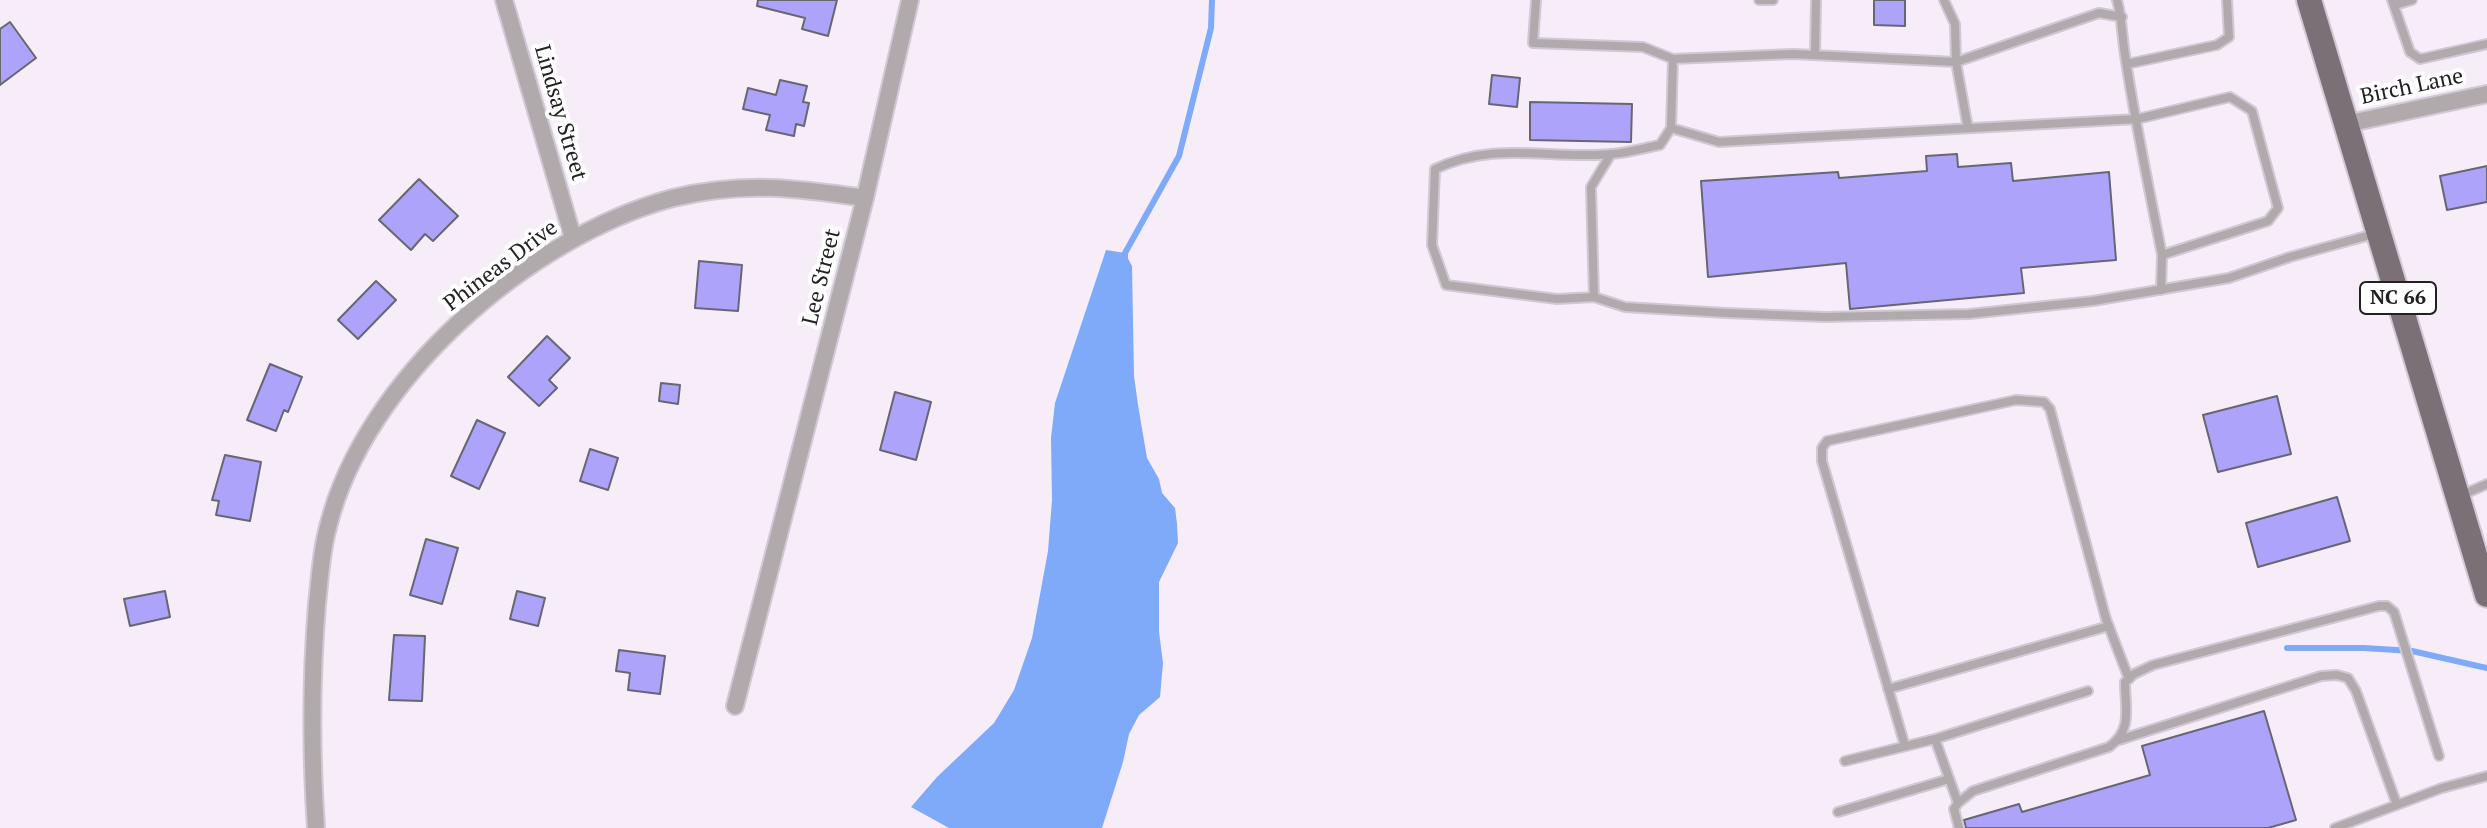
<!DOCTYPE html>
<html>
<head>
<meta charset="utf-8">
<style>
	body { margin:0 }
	canvas { display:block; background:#f6edf9 }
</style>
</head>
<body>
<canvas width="2487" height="828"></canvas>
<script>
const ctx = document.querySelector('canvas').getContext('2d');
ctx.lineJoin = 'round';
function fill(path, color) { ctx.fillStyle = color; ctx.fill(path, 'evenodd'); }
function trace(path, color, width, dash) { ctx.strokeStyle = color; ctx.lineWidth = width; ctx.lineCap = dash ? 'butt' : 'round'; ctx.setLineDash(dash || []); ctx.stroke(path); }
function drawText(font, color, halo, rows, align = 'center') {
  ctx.font = font + ' "PT Serif",serif'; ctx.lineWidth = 8; ctx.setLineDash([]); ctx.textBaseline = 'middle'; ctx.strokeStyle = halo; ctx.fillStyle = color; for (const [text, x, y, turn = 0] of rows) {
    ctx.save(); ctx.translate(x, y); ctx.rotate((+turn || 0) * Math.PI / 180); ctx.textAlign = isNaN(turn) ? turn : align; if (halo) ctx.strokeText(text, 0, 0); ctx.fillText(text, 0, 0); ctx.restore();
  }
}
const water = new Path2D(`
	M1106,250L1125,253L1132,266L1134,376L1138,405L1147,458L1159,479L1162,493L1175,508L1177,524L1178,543L1159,582V632L1163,663L1160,697L1139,715L1129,734L1123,762L1102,828H949L911,807L937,777L994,723L1014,690L1032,638L1048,551L1052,500L1051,438L1055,403Z`);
const stream = new Path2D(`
	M1125,258V253L1179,156L1211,28L1212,0
	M2287,648H2364L2412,651L2487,668`);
const building = new Path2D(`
	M758,0H837L828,36L802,29L805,18L757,6Z
	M1874,0H1905V26L1874,25Z
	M10,22L36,58L0,85V29Z
	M1492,75L1520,78L1517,107L1489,104Z
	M780,80L807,86L803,102L809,103L804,126L796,124L794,136L766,130L770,115L743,109L748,88L776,95Z
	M1530,102L1632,104L1631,142L1530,140Z
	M1957,154L1958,167L2011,163L2013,181L2109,172L2116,260L2021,268L2024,293L1850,309L1846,263L1708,277L1701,181L1838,172L1839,178L1927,171L1926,156Z
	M2487,166V202L2447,210L2440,176Z
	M419,179L458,216L433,241L425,234L411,250L379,220Z
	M699,261L742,265L738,311L695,308Z
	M376,281L396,300L358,339L338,320Z
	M547,336L570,358L549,380L557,388L539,406L508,377Z
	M270,364L302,377L288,412L284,410L276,431L247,420Z
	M661,383L680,385L678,404L659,401Z
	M895,392L931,402L916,460L880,450Z
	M2277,396L2291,454L2218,472L2203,415Z
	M477,420L505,433L479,489L451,476Z
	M590,449L618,458L608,490L580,481Z
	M225,455L261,462L250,521L216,515L219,501L212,500Z
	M2337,497L2350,541L2258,567L2246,523Z
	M426,539L458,548L442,604L410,595Z
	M165,591L170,617L130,626L124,599Z
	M517,591L545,598L538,626L510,619Z
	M394,635L425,636L422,701L389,700Z
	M619,650L665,656L660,694L628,690L630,673L616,671Z
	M2264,711L2296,820L2268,828H1966L1964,820L2019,804L2022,812L2150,775L2142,746Z`);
const service = new Path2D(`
	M1536,0L1533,43L1643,47L1673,59L1671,128L1660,145C1644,148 1628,153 1612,154C1549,160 1496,140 1435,169L1432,245L1446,285L1557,299L1594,297L1591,187L1611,154
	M1759,0H1773
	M1944,0L1955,24L1956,62L1968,128
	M2392,0L2410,52L2420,59L2487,44
	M2395,5L2412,0
	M1815,55L1816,0
	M1673,59L1793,54L1956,62L2099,13L2122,17
	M2127,64L2217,45L2229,37L2227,0
	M1671,128L1719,142L2137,119L2230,97L2252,111L2278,208L2268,221L2162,255C2149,188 2135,122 2125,55C2122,36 2122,18 2117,0
	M2161,290L2162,255
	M1594,297L1625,307L1726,313L1825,317L1969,314L2093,301L2229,278L2290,257L2374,234
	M2462,495L2487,484
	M1888,689L2109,626
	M1935,739L2088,691
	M2119,740L2321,676L2337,675L2348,678L2356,691L2397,805
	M1905,746L1822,461V448L1827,441L2016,400L2044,402L2050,409L2106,619L2129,679
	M1845,761L1935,739L1958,803L1954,809L1959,828
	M1958,803L1973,791L2109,747C2133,730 2125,708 2125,682L2134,674L2153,665L2379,606H2387L2394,612L2439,756
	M1838,812L1949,779
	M2335,828L2442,788L2487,776`);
const minor = new Path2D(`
	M504,0L573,238
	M2346,124L2487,94
	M735,706L865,198L910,0
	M316,828C311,754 311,678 317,604C320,578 321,552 328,527C364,380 529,236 673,198C742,181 797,188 865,198`);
const primary = new Path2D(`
	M2309,0L2487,595`);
const shields = [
	[2398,298,76]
];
const shieldNames = [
	["NC 66",2398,298]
];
const streetNames = [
	["Birch Lane",2412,87,-12],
	["Lindsay Street",560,113,74],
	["Phineas Drive",501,266,-37],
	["Lee Street",822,277,-76]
];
fill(water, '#7eaaf9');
trace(stream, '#7eaaf9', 6);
fill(building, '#aea3fb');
trace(building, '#676673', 2);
trace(service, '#d0c8d3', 12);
trace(minor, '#d0c8d3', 20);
trace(primary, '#d0c8d3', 28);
trace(service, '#b0aaad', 8);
trace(minor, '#b0aaad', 16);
trace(primary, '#7b7076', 24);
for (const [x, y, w] of shields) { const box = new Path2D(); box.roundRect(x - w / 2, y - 16, w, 32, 6); ctx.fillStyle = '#fefefe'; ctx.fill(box); trace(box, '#232024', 2); }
drawText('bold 20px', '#232024', null, shieldNames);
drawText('22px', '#232024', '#fefefe', streetNames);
</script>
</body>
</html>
